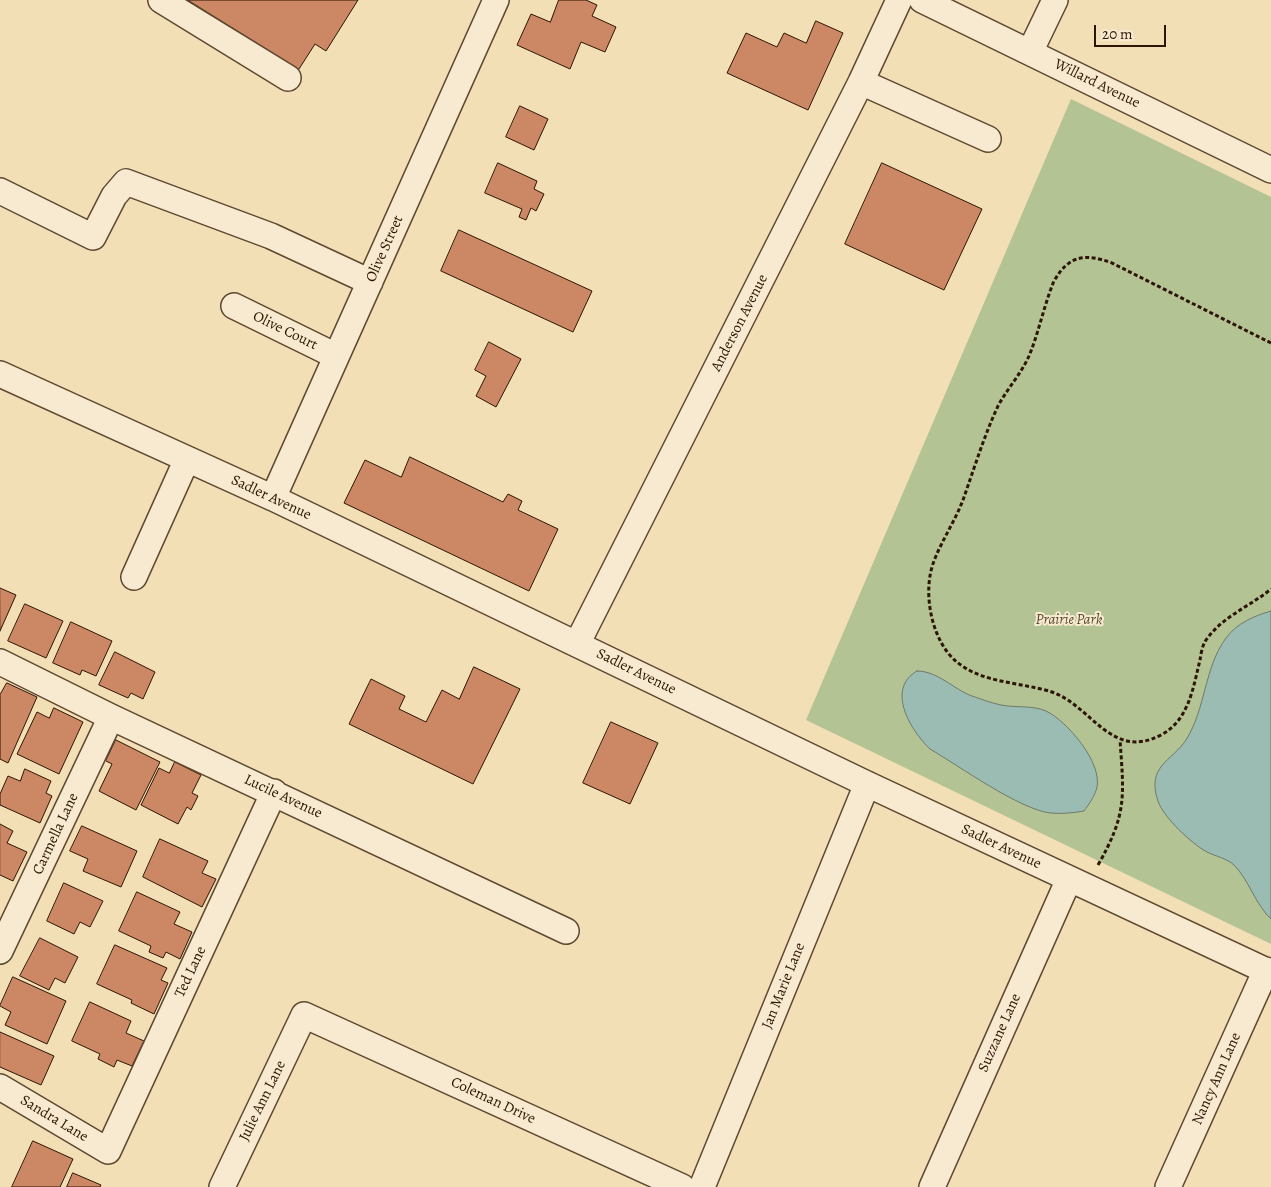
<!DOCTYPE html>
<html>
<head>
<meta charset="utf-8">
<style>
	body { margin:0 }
	#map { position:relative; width:1271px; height:1187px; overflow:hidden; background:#f2dfb6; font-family:Alegreya,serif }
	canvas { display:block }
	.scale { position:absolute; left:1094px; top:25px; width:72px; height:22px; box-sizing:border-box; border:2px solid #2d1503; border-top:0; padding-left:6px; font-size:15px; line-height:18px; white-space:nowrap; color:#2d1503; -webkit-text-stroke:4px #f7ead0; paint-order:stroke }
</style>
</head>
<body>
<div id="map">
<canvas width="1271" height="1187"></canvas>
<div class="scale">20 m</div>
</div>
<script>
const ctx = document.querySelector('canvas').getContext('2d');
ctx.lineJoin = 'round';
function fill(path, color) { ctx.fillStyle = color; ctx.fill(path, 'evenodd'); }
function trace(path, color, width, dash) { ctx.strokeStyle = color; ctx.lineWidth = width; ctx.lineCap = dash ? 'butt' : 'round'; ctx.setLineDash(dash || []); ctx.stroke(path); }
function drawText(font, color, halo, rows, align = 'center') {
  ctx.font = font + ' Alegreya,serif'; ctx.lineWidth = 4; ctx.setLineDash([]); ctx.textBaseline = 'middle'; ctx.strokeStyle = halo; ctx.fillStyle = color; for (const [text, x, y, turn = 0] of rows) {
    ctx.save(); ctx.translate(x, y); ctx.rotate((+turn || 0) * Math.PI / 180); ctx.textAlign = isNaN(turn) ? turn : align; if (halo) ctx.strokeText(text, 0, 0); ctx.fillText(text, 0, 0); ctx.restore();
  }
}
const green = new Path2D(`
	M1071,99L1271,197V944L806,720Z`);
const water = new Path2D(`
	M1271,611V919C1255,904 1249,880 1234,865C1228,859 1215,856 1207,852C1192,844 1163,817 1158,801C1146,766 1172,761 1186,740C1206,708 1204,668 1226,638C1237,623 1254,616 1271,611Z
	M917,671C938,671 953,689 972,696C981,699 991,703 1001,705C1016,708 1032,705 1046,711C1067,721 1102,762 1097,787C1095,796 1089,804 1084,811C1073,813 1061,814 1050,813C1019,809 959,766 930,749C911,731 885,689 917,671Z`);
const building = new Path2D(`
	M188,0H358L326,51L315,44L299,69Z
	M559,0H586L597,5L592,16L616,27L605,52L581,42L570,69L517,45L531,14L550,22Z
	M816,21L843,33L808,110L727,73L746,33L777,47L784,33L806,43Z
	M520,106L548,119L534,150L506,137Z
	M498,163L537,181L534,189L544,194L536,211L531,208L526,220L519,217L522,209L485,193Z
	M882,163L982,209L944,290L845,244Z
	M459,230L592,291L573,332L441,271Z
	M489,342L521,359L496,407L476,396L486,376L475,370Z
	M410,457L503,502L508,494L522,501L518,510L558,529L529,591L344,503L365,460L401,477Z
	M0,588L16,595L0,631Z
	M25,604L63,621L46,658L8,641Z
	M71,622L112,641L96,676L82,670L80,675L53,663Z
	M115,652L155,672L143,699L131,693L128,698L99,685Z
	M474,667L520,689L473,784L349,724L371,679L405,696L399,709L426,722L442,690L459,699Z
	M7,683L37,697L8,763L0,759V695Z
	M54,708L83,722L59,774L17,754L37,712L49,718Z
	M611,722L658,743L630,804L583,783Z
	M116,740L160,762L136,810L99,791L112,764L106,761Z
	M175,762L201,775L192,793L198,796L191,810L187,807L178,824L141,805L159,768L169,773Z
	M25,769L51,781L46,793L52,796L40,823L0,805V794L8,776L20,781Z
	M0,824L13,831L7,843L27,852L13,881L0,875Z
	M82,826L137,851L121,887L83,871L88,859L70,851Z
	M160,839L208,861L202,873L216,879L202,907L143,877Z
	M64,883L103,901L90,927L80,922L74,934L47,921Z
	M137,892L180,912L174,924L192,932L180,959L166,952L163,958L149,952L151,946L119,931Z
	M40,938L78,957L65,983L55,978L49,990L20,976Z
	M115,945L167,968L161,980L168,983L154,1014L131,1003L132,1000L97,984Z
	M13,977L66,1001L47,1044L5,1025L11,1012L0,1006Z
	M90,1002L131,1021L126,1033L144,1041L132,1066L117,1060L114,1067L98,1059L100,1054L72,1041Z
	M0,1032L54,1056L41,1085L0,1067Z
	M33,1141L73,1159L60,1187H12Z
	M73,1173L101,1185L100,1187H67Z`);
const path = new Path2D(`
	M1271,343L1112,263C1085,253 1069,255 1054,281C1044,305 1039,332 1029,356C1021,374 1007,389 998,406C984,436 974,469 963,500C955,521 942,540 934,561C923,589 930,630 948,653C973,684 1018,681 1052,692C1092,706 1111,761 1161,735C1189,720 1193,688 1200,660C1201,654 1202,646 1206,640C1223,616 1249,607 1271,589
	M1098,865C1127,814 1124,797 1120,740`);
const minor = new Path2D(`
	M161,0L288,78
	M922,0L1271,170
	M1030,52L1055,0
	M861,82L988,139
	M0,191L93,237L114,196L126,182L271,236L370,282
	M234,306L336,356
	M0,374L273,498L867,784L1271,973
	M273,498L496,0
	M134,577L187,459
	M577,644L861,82L899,0
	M0,662L111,717L566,931
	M0,951L111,717
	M0,1087L108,1151L274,792
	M222,1187L304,1015L682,1187
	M702,1187L867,784
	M932,1187L1069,879
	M1168,1187L1266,970`);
const streetNames = [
	["Willard Avenue",1097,84,26],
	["Olive Street",385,249,-66],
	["Anderson Avenue",740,323,-63],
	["Olive Court",285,331,26],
	["Sadler Avenue",271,498,25],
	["Sadler Avenue",636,672,26],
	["Lucile Avenue",283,797,25],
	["Carmella Lane",56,834,-65],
	["Sadler Avenue",1001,847,25],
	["Ted Lane",191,972,-65],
	["Jan Marie Lane",784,986,-68],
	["Suzzane Lane",1000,1033,-66],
	["Nancy Ann Lane",1217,1079,-66],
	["Julie Ann Lane",263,1101,-64],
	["Coleman Drive",493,1101,25],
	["Sandra Lane",54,1119,31]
];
const parkNames = [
	["Prairie Park",1069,620]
];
fill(green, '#b4c393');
fill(water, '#9bbcb2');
trace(water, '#6f796c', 1);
fill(building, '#cc8764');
trace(building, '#2d1503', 1);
trace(minor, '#5e4830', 28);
trace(path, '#2d1503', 3, [4, 2.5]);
trace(minor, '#f7ead0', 25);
drawText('15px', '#2d1503', '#f7ead0', streetNames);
drawText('italic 15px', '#56492e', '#f7ead0', parkNames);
</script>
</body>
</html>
